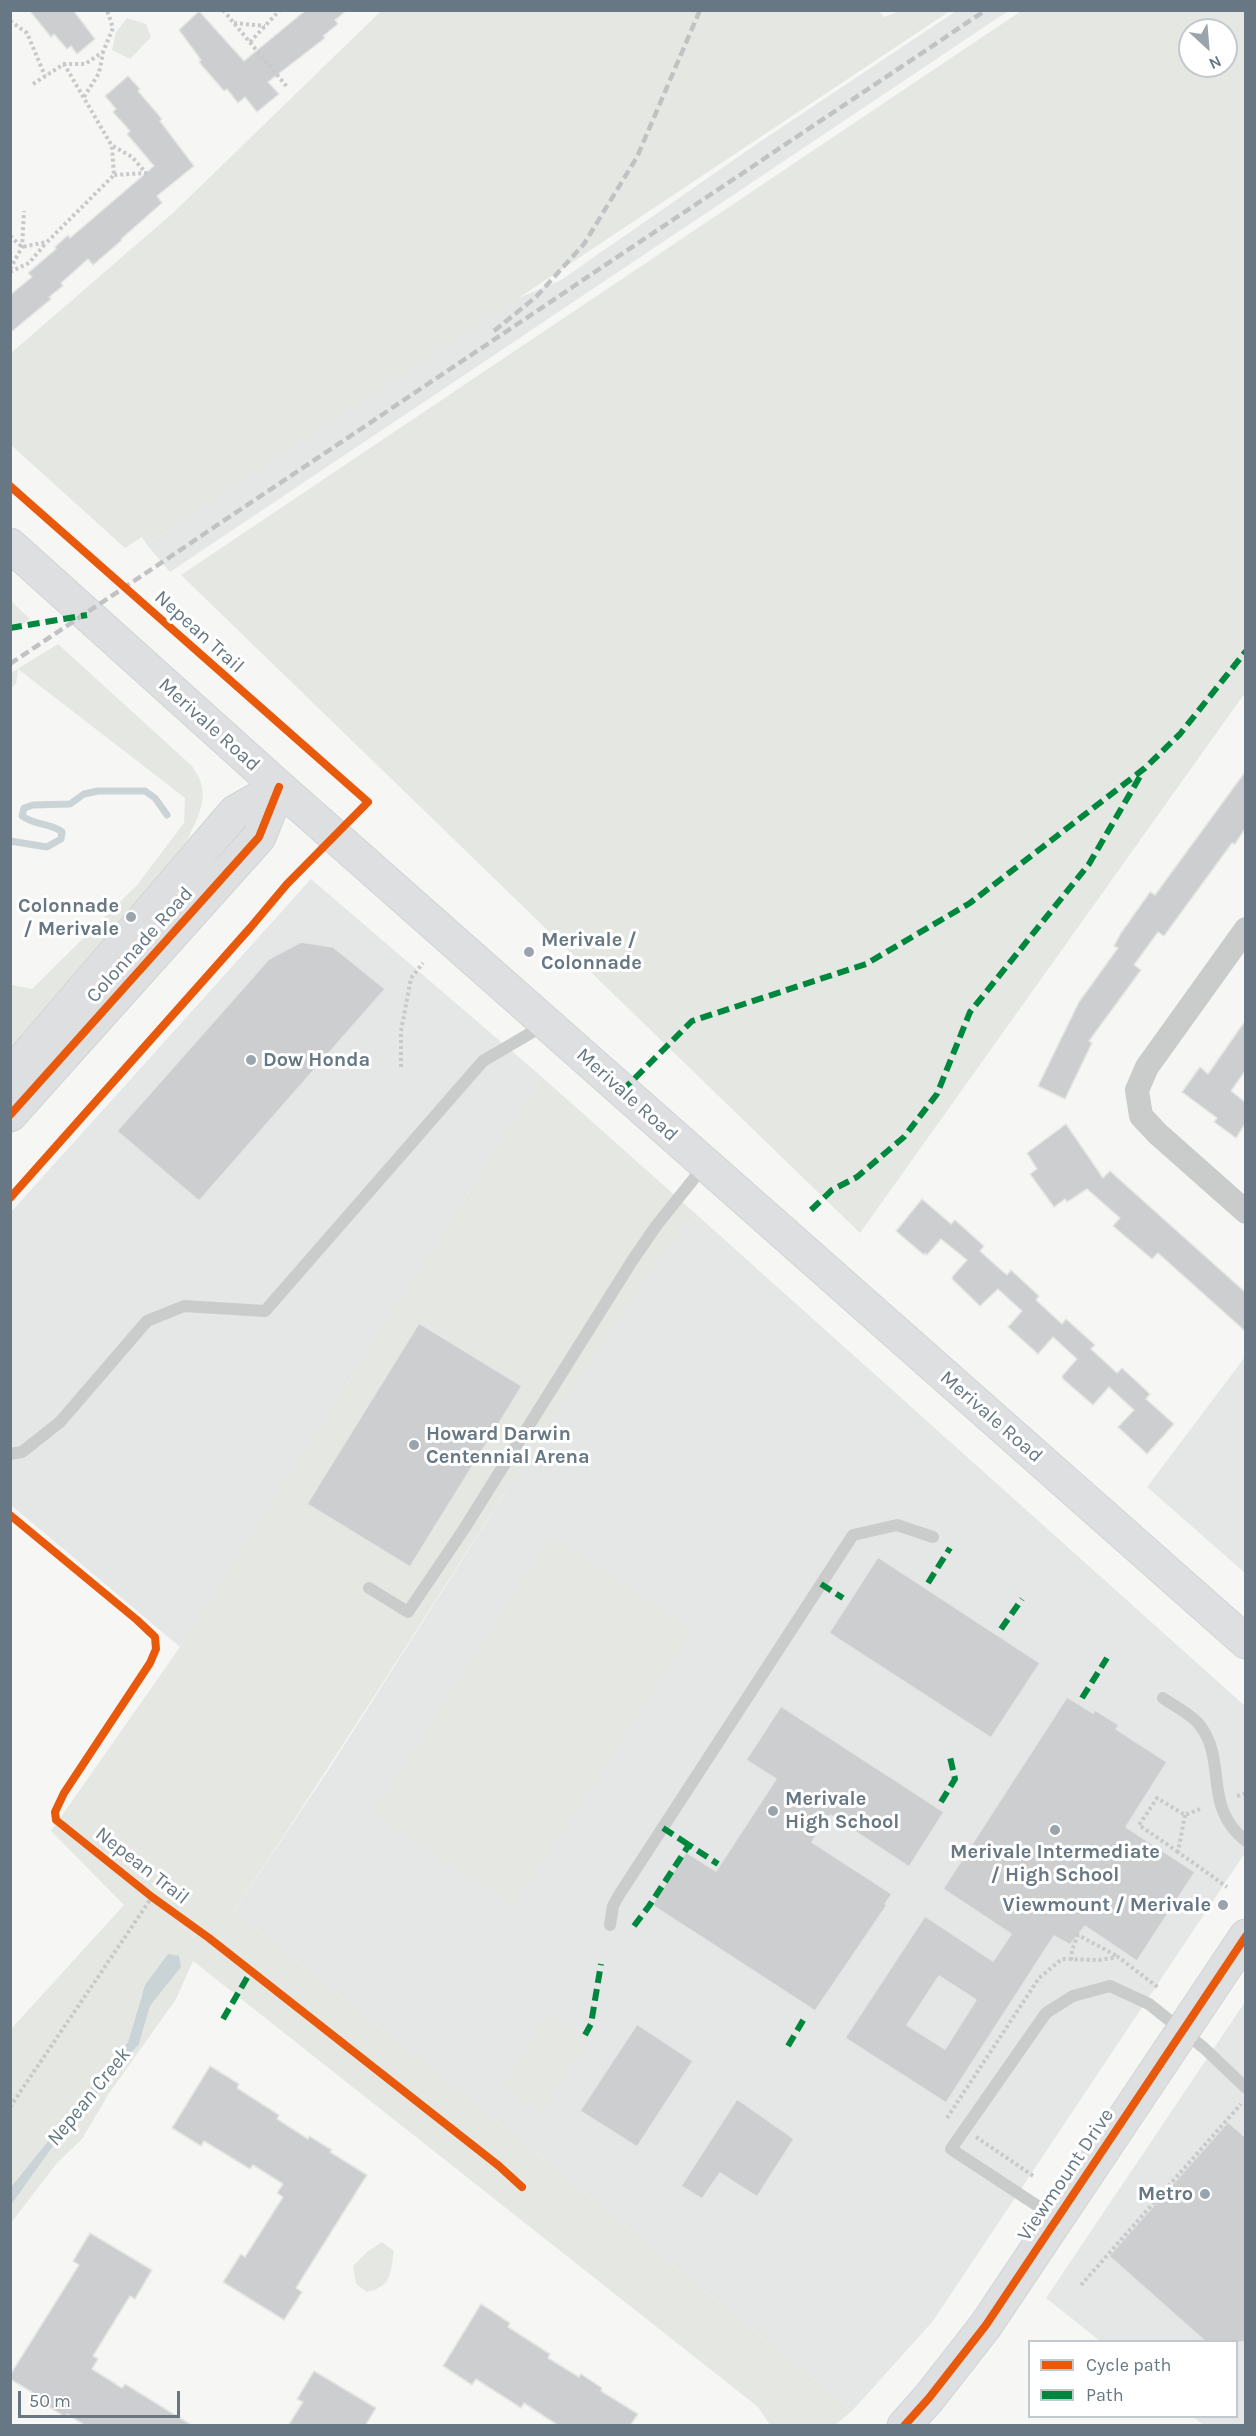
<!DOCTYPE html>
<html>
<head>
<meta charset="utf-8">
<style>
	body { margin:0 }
	#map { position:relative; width:1256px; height:2436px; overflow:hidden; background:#f6f6f5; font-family:Karla,sans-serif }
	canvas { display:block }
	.frame { position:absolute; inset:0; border:12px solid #677884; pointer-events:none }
	.legend { position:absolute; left:1028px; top:2340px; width:210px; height:78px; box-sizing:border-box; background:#fff; border:2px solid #c2c9ce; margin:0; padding:8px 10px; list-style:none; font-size:18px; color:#677884 }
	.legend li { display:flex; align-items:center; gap:12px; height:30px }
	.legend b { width:30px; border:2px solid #c2c9ce }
	.north { position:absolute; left:1178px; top:18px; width:60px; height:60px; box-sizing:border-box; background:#fff; border:2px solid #c2c9ce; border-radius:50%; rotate:154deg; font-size:16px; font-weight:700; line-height:24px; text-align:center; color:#677884 }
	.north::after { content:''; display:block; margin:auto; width:21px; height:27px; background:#99a4ac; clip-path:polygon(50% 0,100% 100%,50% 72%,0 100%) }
	.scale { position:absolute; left:18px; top:2391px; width:162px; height:27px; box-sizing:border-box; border:3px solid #677884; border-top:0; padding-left:8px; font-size:18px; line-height:21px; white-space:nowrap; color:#677884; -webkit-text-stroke:4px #fff; paint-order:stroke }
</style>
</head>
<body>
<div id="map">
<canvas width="1256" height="2436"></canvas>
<div class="frame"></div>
<ul class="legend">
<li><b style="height:8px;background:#e8590c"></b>Cycle path</li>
<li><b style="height:8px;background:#00873e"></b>Path</li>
</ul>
<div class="north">N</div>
<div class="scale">50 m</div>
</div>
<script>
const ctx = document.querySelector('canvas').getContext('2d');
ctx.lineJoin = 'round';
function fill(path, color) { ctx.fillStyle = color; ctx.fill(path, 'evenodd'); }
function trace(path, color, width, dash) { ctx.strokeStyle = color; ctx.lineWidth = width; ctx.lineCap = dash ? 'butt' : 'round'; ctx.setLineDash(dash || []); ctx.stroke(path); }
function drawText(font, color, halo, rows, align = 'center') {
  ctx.font = font + ' Karla,sans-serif'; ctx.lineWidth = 6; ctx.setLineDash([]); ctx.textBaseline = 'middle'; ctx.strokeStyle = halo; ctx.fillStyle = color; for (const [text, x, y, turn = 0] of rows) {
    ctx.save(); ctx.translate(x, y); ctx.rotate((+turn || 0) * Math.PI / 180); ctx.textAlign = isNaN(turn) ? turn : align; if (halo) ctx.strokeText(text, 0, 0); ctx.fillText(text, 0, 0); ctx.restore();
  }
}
const built = new Path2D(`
	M956,11H1008L170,572L147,545L516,299L561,280L758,143Z
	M311,879L542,1077L180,1647L11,1505V1212Z
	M697,1215L1245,1706V1853L933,2321L852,2411L465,2095L234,1911L329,1769L577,1380L668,1246L682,1228Z
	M1245,1357V1573L1147,1487Z
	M1245,2002V2425H1204L1193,2417L1236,2416V2342L1100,2341L1046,2298Z`);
const green = new Path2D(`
	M879,10L884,17L900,11H950L147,545L142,537L125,548L11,445V353L174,212L381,11Z
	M1021,11H1245V693L860,1233L181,575ZM1190,30H1226V66H1190Z
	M127,18L146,24L151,37L130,59L112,50L116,32Z
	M11,601L30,619L11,632H10Z
	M58,644L192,766C212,794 200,812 187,841L11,1047V987L12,985L32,989L137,885L184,823L185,798L18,669L16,684L11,688V673Z
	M542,1077L697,1215L682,1228L668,1246C519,1465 381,1690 234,1911L465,2095L852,2411L835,2425H770L758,2407L193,1961L176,1999L108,2095L82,2139L57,2163L11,2223V2205L61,2135L139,2044L150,2006L181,1967L142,1994L128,2042L11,2187V2029L124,1905L51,1831L180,1647Z
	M551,1537L693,1629L514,1906L372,1814Z
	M549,2013L589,2038L541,2113L502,2088Z
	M382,2242L394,2251C390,2273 393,2286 367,2292L356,2284L353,2266L367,2252Z`);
const water = new Path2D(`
	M168,1954L179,1956L181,1967L150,2006L139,2044L61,2135L11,2205V2187L128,2042L145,1985Z`);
const stream = new Path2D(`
	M10,841L47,847L61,839L62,832C51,823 36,826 22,816L24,808L33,805L70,804L84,794L98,791H145L155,798L167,815`);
const building = new Path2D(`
	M29,10H73L95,39L77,54L71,46L67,49L54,34L51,37Z
	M306,10H347L335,20L338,24L323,36L325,38L268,82L279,94L257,112L245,97L238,103L227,89L224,91L199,62L201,60L179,30L199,11L244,61Z
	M128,76L140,89L138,91L162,119L160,121L194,166L157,196L162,203L121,239L122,240L93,265L88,259L61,283L63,286L49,297L51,299L10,333V295L32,277L28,273L56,249L55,247L68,235L70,238L154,166L127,134L130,131L113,112L116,109L105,96Z
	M1245,772V829L1235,844L1232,843L1164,936L1158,932L1134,965L1141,970L1089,1041L1092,1043L1065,1099L1038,1086L1079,1002L1118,948L1114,946L1121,933L1150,892L1155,895Z
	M301,942L333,947L385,989L199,1201L117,1131L269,959Z
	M1245,1021V1071L1231,1091L1245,1102V1124L1236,1138L1214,1122L1217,1118L1182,1092L1200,1067L1208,1074Z
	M1066,1124L1103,1178L1110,1171L1245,1292V1331L1158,1253L1152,1259L1113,1226L1120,1218L1087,1189L1067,1202L1065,1199L1054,1207L1030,1174L1037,1169L1027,1153Z
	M922,1199L951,1224L955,1220L984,1246L980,1251L992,1262L1007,1275L1011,1270L1039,1296L1036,1300L1062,1324L1066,1319L1095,1345L1091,1349L1117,1373L1122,1368L1150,1394L1146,1399L1174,1424L1147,1454L1118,1427L1134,1410L1109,1387L1093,1405L1063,1379L1062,1376L1077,1359L1053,1337L1038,1354L1008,1327L1022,1311L998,1289L980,1306L953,1280L952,1277L967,1260L941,1239L927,1255L925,1253L924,1255L896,1231Z
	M419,1323L522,1386L410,1567L307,1504Z
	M878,1557L1040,1663L991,1738L829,1633Z
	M1067,1697L1093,1713L1095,1710L1119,1725L1116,1729L1167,1762L1126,1827L1195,1872L1137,1961L1085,1926L1070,1945L1054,1936L946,2103L845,2038L925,1916L993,1961L1011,1934L943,1889ZM939,1976L976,2000L945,2049L907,2025Z
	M781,1706L944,1812L909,1867L830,1815L812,1842L892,1894L885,1904L887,1905L815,2011L652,1905L686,1852L716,1871L776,1779L746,1760Z
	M637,2024L693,2061L637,2147L580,2111Z
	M210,2066L239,2084L237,2088L279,2115L277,2119L308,2139L309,2136L332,2150L330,2152L367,2175L296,2288L302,2292L284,2320L223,2282L241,2254L245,2257L283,2197L277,2193L283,2184L253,2165L250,2169L204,2141L201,2146L172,2128Z
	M737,2099L794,2139L757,2197L720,2173L702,2199L681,2186Z
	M1228,2122L1245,2137V2342H1206L1109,2256Z
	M90,2233L152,2270L135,2299L130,2296L93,2356L98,2359L92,2369L122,2388L125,2384L193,2426H86L67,2414L65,2417L43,2403L45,2400L10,2379V2375L79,2265L73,2261Z
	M481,2304L510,2323L508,2327L550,2354L548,2358L579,2377L581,2374L602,2388L601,2391L638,2414L630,2426H559L524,2403L521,2408L476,2379L472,2385L443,2366Z
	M314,2371L376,2408L365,2426H288L303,2402L297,2399Z`);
const path = new Path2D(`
	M223,10L288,88
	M10,21L27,33L45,76
	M234,23L265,26
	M250,42L280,10
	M33,84L64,64H85L103,52L113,28L107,10
	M84,97L99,73L103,53
	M113,146L132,157L146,173L114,175
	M10,236L22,247L47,242L114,175L112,146L64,64
	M10,269L22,247L24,211
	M10,272L29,263L46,243
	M401,1067V1031L411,978L423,963
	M1237,1796L1246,1793
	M1185,1815L1178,1852L1227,1887
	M1178,1852L1139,1825L1157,1798L1185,1815L1200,1809
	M1071,1960L1072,1950L1078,1935L1117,1956
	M10,2107L152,1897
	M947,2118L1039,1978L1062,1959L1099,1960L1118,1957L1159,1988
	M976,2137L1035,2177
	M1081,2285L1241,2104`);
const lane = new Path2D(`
	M10,1454L22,1452L60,1422L147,1321L184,1306L265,1311L483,1061L546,1024
	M369,1588L408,1612L464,1529L632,1261L656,1226L704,1166
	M1163,1698C1174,1706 1189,1713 1198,1723C1229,1760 1201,1806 1246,1841
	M610,1925L613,1906L619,1895L853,1535L897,1525L933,1537
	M1056,2218L951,2149L1046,2013L1073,1996L1110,1986L1149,2004L1204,2048L1246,2088`);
const street = new Path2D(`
	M1246,929L1147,1067L1137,1090L1141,1116L1158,1134L1246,1212`);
const secondary = new Path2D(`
	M10,545L279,787L1246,1642
	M10,1075L235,812L279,787
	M10,1115L259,837L279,787
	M904,2426L929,2398L986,2325L1246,1936`);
const rail = new Path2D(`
	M494,331L536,297L584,244L637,157L700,10
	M10,664L986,10`);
const quiet = new Path2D(`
	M10,628L87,615
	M622,1091L692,1021L866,964L970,903L1145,768L1180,734L1246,651
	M811,1210L832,1190L857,1177L904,1137L937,1094L970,1012L1089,864L1142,773
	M928,1583L950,1548
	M821,1584L843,1598
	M1001,1629L1022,1599
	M1082,1698L1107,1658
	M941,1802L955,1779L950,1757
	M663,1828L689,1845
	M634,1926L649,1906L689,1845L718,1864
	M223,2019L251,1971
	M585,2035L591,2024L601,1964
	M788,2046L805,2017`);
const cycleway = new Path2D(`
	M10,486L368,802L287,884L250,928L10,1198
	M10,1115L259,837L279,787
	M10,1515L137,1620L155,1637L156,1649L150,1663L64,1793L55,1812L56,1820L152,1897L209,1938L499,2166L522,2187
	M904,2426L929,2398L986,2325L1246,1936`);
const markers = [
	[131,917,6,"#99a4ac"],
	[529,952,6,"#99a4ac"],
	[251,1060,6,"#99a4ac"],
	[414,1445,6,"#99a4ac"],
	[773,1811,6,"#99a4ac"],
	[1055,1830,6,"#99a4ac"],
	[1223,1905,6,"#99a4ac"],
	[1205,2194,6,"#99a4ac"]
];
const streetNames = [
	["Nepean Trail",199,632,42],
	["Merivale Road",209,725,42],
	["Colonnade Road",140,945,-48],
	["Merivale Road",627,1095,42],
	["Merivale Road",991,1417,41],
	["Nepean Trail",142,1866,38],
	["Viewmount Drive",1066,2175,-56]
];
const poiNames = [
	["Colonnade",119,906,"right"],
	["/ Merivale",119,929,"right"],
	["Merivale /",541,940],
	["Colonnade",541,963],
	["Dow Honda",263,1060],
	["Howard Darwin",426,1434],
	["Centennial Arena",426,1457],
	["Merivale",785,1799],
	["High School",785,1822],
	["Merivale Intermediate",1055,1852,"center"],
	["/ High School",1055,1875,"center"],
	["Viewmount / Merivale",1211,1905,"right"],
	["Metro",1193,2194,"right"]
];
const waterNames = [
	["Nepean Creek",89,2097,-51]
];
fill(built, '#e5e6e6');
fill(green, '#e5e8e2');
fill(water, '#cad3d5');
trace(stream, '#cad3d5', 7);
fill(building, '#cdcecf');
trace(building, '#e5e5e4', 1.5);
trace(secondary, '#d2d3d4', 35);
trace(path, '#c8c9ca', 4, [3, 3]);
trace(lane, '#cacccc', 12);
trace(street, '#cacccc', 24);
trace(secondary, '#dedfe0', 33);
trace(rail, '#c0c2c3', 4.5, [9, 4.5]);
trace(quiet, '#00873e', 6, [12, 6]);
trace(cycleway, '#e8590c', 8);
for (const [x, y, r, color] of markers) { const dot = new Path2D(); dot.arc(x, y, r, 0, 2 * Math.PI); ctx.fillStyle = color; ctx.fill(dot); trace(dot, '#fff', 2); }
drawText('20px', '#677884', '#fff', streetNames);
drawText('bold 20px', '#677884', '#fff', poiNames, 'left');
drawText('italic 21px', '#63797f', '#fff', waterNames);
</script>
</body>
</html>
